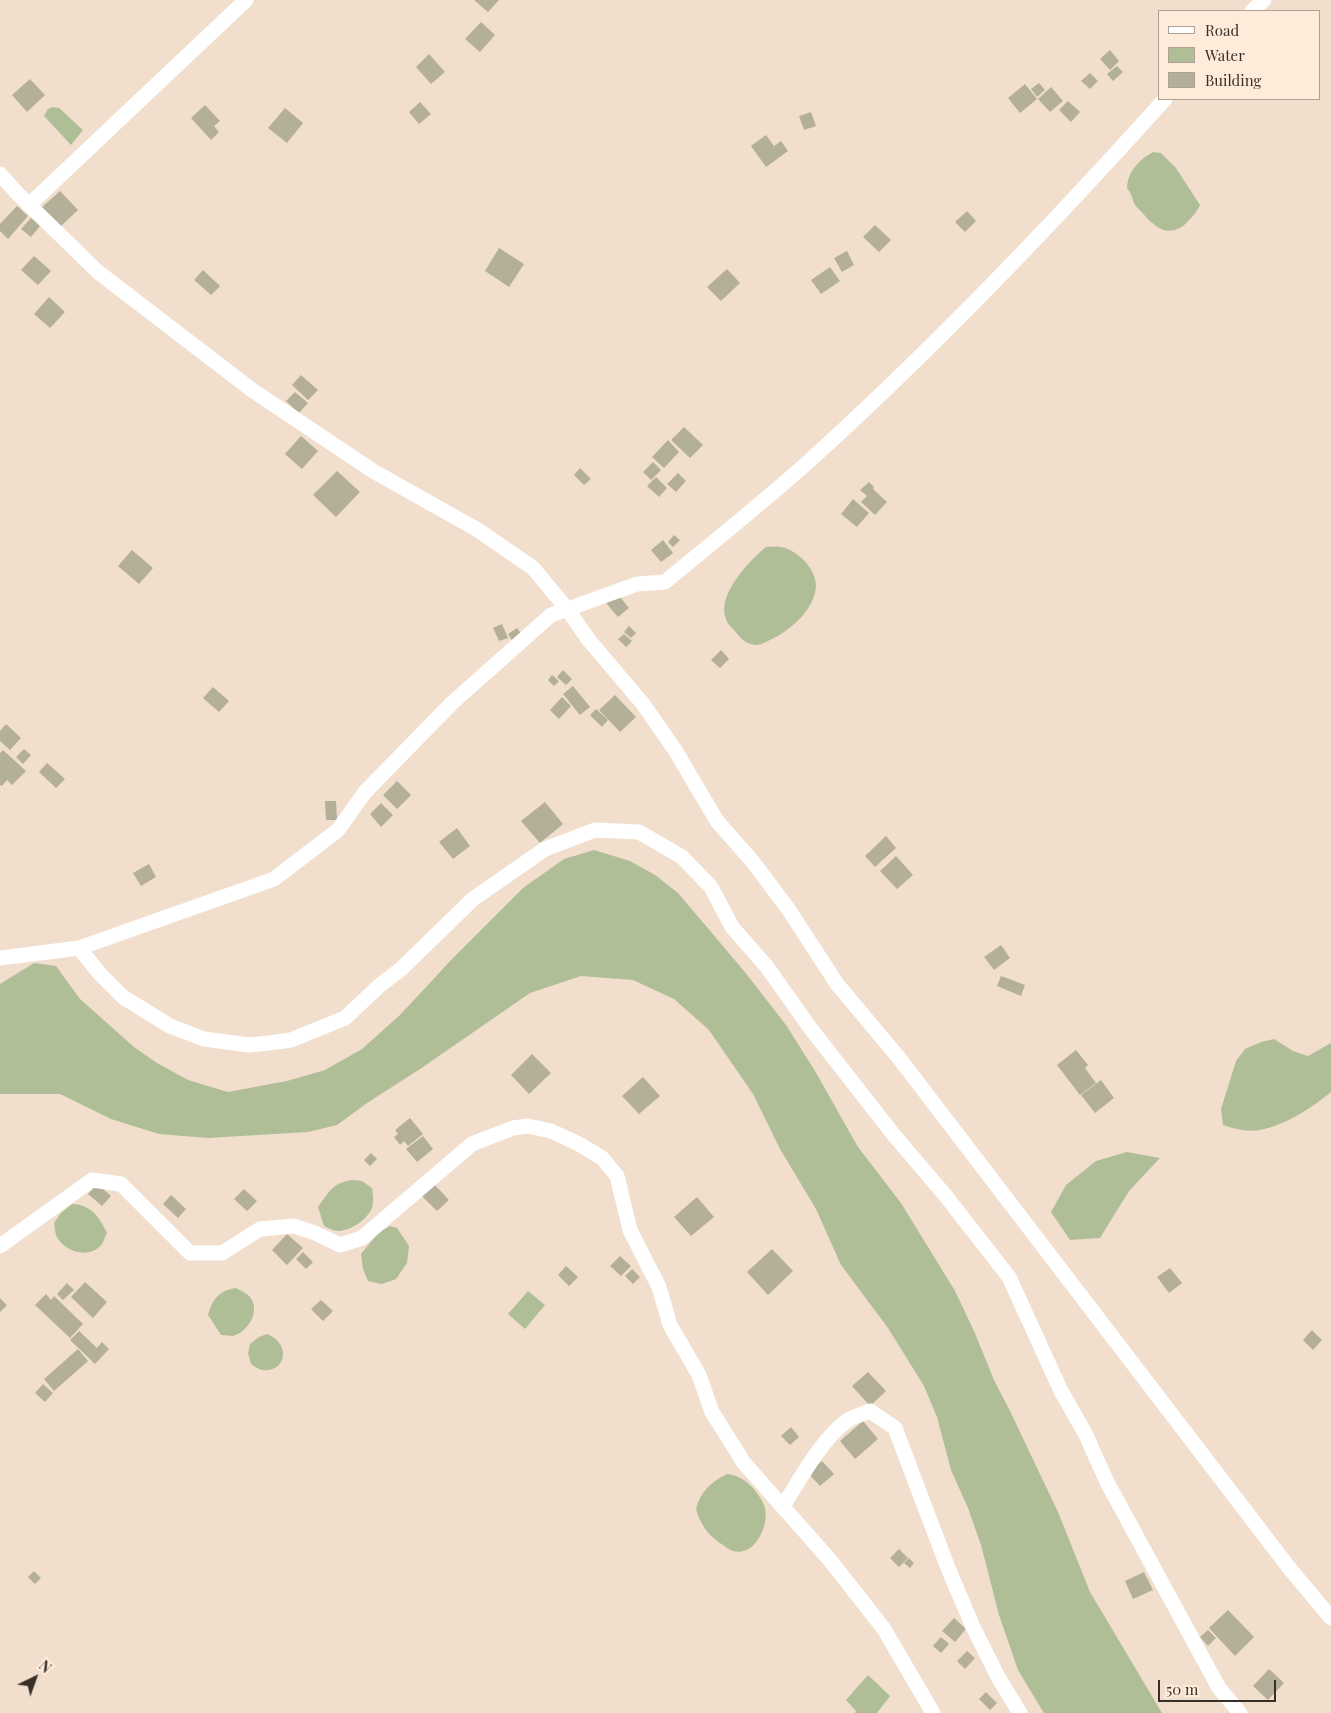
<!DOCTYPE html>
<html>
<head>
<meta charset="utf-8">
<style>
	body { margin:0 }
	#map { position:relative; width:1331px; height:1713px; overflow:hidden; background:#f1decc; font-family:"Playfair Display",serif }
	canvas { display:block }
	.legend { position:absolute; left:1158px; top:10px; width:162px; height:90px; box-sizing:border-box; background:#feebd9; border:1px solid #aea093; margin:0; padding:6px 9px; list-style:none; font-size:15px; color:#373029 }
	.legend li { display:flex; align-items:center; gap:10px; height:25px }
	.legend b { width:25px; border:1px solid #aea093 }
	.north { position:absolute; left:10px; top:1653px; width:50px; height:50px; -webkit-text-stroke:4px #feebd9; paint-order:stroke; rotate:42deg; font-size:14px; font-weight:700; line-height:20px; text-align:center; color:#373029 }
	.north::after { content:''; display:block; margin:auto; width:18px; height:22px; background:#373029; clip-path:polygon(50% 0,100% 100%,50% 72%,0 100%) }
	.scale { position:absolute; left:1158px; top:1680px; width:118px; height:22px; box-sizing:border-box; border:2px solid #373029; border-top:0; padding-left:6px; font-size:15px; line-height:18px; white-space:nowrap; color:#373029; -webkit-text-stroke:4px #feebd9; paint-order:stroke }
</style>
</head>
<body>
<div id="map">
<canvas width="1331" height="1713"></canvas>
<ul class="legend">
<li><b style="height:6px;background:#fff"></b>Road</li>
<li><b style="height:14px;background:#b0be98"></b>Water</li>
<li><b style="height:14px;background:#b4af98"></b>Building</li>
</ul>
<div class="north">N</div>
<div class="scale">50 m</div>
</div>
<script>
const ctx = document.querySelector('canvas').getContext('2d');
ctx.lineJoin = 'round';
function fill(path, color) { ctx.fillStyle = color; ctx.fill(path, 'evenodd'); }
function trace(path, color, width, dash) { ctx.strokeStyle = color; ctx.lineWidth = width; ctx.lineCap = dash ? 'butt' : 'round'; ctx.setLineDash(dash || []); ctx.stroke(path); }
const water = new Path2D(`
	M52,107L59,108L83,130L71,145L44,116L48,109Z
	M1153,152L1161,153L1176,168L1200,205C1197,212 1189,221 1183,226C1167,236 1158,229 1146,217C1143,213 1138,209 1135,205C1132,199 1132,194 1127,188C1128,171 1139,160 1153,152Z
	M766,547C771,547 776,546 781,547C798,550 817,570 816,587C814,609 792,629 774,638C769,640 762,645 756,645C746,644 741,639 735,631C732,628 727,624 726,619C716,595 750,560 766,547Z
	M594,850L630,861L655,875L678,893L744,971L786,1025L815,1071L858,1147L901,1203L955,1291L974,1331L994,1380L1009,1409L1058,1512L1090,1592L1162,1713H1044L1042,1710L1018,1670L999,1615L981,1545L968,1508L951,1470L937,1417L924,1386L888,1328L841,1265L816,1209L780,1149L753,1094L709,1030L674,999L633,980L581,976L530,993L420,1069L367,1103L337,1125L308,1132L208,1138L159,1134L111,1119L60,1094H0V984L34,963L56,966L80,999L134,1047L157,1063L188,1080L228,1092L287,1081L325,1070L362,1049L400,1015L453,958L523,888L564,859Z
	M1274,1039L1293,1051L1308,1056L1331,1043V1092C1309,1110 1272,1135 1242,1130C1236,1129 1229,1127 1223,1125L1221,1109L1236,1061L1245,1049L1261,1042Z
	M1127,1152L1160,1158L1129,1191L1100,1238L1070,1240L1051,1212L1066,1185L1096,1161Z
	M353,1180L362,1181L372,1188C373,1194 374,1202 372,1208C367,1220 351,1230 339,1231C333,1231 329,1228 324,1226L318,1207C330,1191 332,1183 353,1180Z
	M72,1204C91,1205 99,1216 107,1233C105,1236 104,1241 102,1244C90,1260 63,1252 56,1235C55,1232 55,1227 54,1223L61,1213Z
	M390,1226L397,1228L409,1246L407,1263L396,1279L382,1284L368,1281L363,1269L361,1254L379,1232Z
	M236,1288C242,1291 249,1294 252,1300C259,1314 247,1332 233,1336C230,1336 225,1335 221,1335L208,1315C212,1299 220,1290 236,1288Z
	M528,1291L545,1305L525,1329L508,1314Z
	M267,1334C292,1344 286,1373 262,1370C258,1369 254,1366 251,1364L248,1353L250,1344L259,1337Z
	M727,1474C738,1475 745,1480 753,1488C758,1494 763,1501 765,1508C769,1526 755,1557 733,1551C730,1550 726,1547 723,1545C709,1537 700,1524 696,1509C700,1492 711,1482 727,1474Z
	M868,1675L890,1696L877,1713H855L856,1711L846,1700Z`);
const building = new Path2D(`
	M474,0H499L488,12Z
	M481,22L495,35L480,52L465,39Z
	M1110,50L1119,61L1110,70L1100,59Z
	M429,54L445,72L431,84L416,67Z
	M1117,66L1123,72L1113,81L1107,74Z
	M1090,73L1098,81L1090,89L1081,81Z
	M30,79L45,95L27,112L12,95Z
	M1039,83L1045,90L1037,97L1031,89Z
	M1025,84L1037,99L1020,113L1008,98Z
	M1051,87L1063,101L1050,112L1038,99Z
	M1068,101L1080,112L1071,122L1059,110Z
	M420,102L431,114L419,124L409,112Z
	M205,105L220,121L214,126L219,132L211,140L191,118Z
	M285,108L303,123L287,143L268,128Z
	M811,112L816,126L804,130L799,116Z
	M766,135L774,146L781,141L788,151L766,167L751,146Z
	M60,191L78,210L60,227L41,208Z
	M17,206L28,216L8,239L0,231V224Z
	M967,211L976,221L965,232L955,222Z
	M31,218L40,226L31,237L21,229Z
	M875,225L891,240L879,252L863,237Z
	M499,248L524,264L509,287L485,271Z
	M847,251L854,265L842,272L834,258Z
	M34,256L51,271L38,285L21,270Z
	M830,267L840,281L821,294L811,280Z
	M727,269L740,283L721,301L707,287Z
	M203,270L220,286L211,295L194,280Z
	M49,297L65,312L50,328L34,314Z
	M301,375L318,390L308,400L292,385Z
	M295,392L308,403L299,413L286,401Z
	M684,427L703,445L690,458L671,440Z
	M301,436L318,451L302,469L285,454Z
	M668,440L679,452L664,468L652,457Z
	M653,462L661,470L651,480L643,472Z
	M580,468L591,479L584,485L574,475Z
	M337,471L360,492L336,517L313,495Z
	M678,473L686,481L676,492L667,484Z
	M656,477L667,488L659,497L647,486Z
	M869,482L874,487L873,489L887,502L875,515L861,502L867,496L860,490Z
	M853,499L869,513L857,527L841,514Z
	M674,535L680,540L673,547L668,542Z
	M663,540L673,553L661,562L651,550Z
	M132,550L153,568L139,584L118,566Z
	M617,593L629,608L618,617L606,603Z
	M502,624L508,638L499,641L493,628Z
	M629,626L636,633L631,638L624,632Z
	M517,628L523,636L513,642L508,634Z
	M624,634L632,641L626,647L618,639Z
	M721,650L729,659L720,668L711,660Z
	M563,670L572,679L566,685L557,677Z
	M552,675L559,681L554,686L548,680Z
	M573,686L590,707L580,715L563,694Z
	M213,687L229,701L219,712L203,698Z
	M615,695L636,717L620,732L599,710Z
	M562,697L571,706L559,719L550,710Z
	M596,709L608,720L602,727L590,715Z
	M6,724L21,738L10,750L0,741V731Z
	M24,749L31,755L23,764L16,757Z
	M3,750L26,771L12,785L7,780L2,786L0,785V753Z
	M47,763L65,779L56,788L39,772Z
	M397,781L411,795L397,809L383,795Z
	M325,801H336L337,820H326Z
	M545,802L563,824L540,843L521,821Z
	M381,803L393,815L381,827L370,814Z
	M457,828L470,846L453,859L439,842Z
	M886,836L896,848L875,867L865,856Z
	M896,856L913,875L897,889L880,871Z
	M149,864L156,877L141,886L133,873Z
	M1001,945L1010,958L994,970L984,957Z
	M1001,976L1025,985L1021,996L997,986Z
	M1076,1050L1088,1065L1085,1068L1096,1083L1080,1095L1057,1065Z
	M532,1054L551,1073L529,1094L511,1075Z
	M643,1077L660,1096L639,1114L622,1096Z
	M1101,1080L1114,1098L1095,1113L1081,1095Z
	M410,1118L423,1134L408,1146L404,1141L400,1145L394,1137L398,1134L395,1130Z
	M423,1136L433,1149L417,1162L406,1149Z
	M371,1153L377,1159L370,1166L364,1160Z
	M97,1184L111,1196L102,1206L88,1194Z
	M434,1184L449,1200L437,1211L422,1196Z
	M244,1189L257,1201L247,1211L234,1199Z
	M171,1195L186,1209L178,1218L163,1204Z
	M697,1197L714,1217L691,1236L674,1217Z
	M287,1234L303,1248L287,1265L272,1250Z
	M772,1249L793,1271L768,1295L747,1272Z
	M303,1252L313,1262L306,1269L296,1259Z
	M620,1256L631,1266L621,1276L610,1266Z
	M566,1266L578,1277L569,1286L558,1275Z
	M1170,1268L1182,1283L1169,1293L1157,1277Z
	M632,1269L640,1277L633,1284L625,1276Z
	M85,1282L107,1302L93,1318L71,1297Z
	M67,1283L74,1290L63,1300L57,1294Z
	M46,1294L51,1300L54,1296L83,1324L70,1338L35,1305Z
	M0,1298L7,1305L0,1312Z
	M321,1300L333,1311L323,1321L311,1309Z
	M1312,1330L1322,1340L1313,1350L1303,1340Z
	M79,1331L97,1348L102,1342L109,1349L95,1364L70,1340Z
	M78,1349L88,1361L54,1391L44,1379Z
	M868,1372L886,1391L870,1406L852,1386Z
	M43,1384L53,1393L45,1402L35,1393Z
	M863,1421L878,1439L855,1459L840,1441Z
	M791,1427L799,1437L790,1445L781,1436Z
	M822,1461L834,1474L820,1486L808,1473Z
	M899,1549L908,1558L899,1567L890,1558Z
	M909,1558L914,1563L910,1568L904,1563Z
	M34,1571L41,1578L35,1584L28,1577Z
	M1144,1572L1153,1590L1133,1599L1125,1581Z
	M1228,1610L1254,1637L1235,1656L1209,1628Z
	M954,1618L966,1629L955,1642L942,1631Z
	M1208,1630L1216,1638L1208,1646L1200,1637Z
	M941,1637L949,1644L941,1653L933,1646Z
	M967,1651L975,1658L965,1669L957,1661Z
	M1269,1669L1284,1683L1268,1700L1253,1686Z
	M986,1692L997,1703L990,1710L979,1699Z`);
const minor = new Path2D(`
	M1252,11L1264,0
	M0,174L18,194L98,272L252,390L373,471L478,530L533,568L568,610L588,639L643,704L675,750L717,821L753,862L789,910L837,984L899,1058L1290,1569L1331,1618
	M29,205L246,0
	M79,948L100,974L123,997L170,1026L204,1039L249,1045L269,1043L291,1040L345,1018L379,986L401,969L473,899L545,849L595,830L639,832L682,857L711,887L732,927L767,967L811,1029L893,1134L945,1195L1009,1277L1061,1391L1085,1433L1107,1482L1219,1688L1240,1713
	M0,958L79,948L274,879L338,830L365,792L452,703L551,615L637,584L665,582C712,543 761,504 807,463C933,349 1051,226 1165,99
	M0,1246L92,1180L121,1184L190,1253H222L260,1229L294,1226L315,1233L340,1245L362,1238L472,1144L513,1128L528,1126L551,1131L579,1144L602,1158L617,1176L630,1230L659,1287L670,1325L699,1375L712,1412L744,1463L829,1559L884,1629L933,1713
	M783,1506C799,1481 823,1437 848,1420C855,1416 863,1414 870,1411L895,1428L948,1568L973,1627L998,1677L1020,1713`);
fill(water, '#b0be98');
fill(building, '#b4af98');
trace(minor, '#fff', 15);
</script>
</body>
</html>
